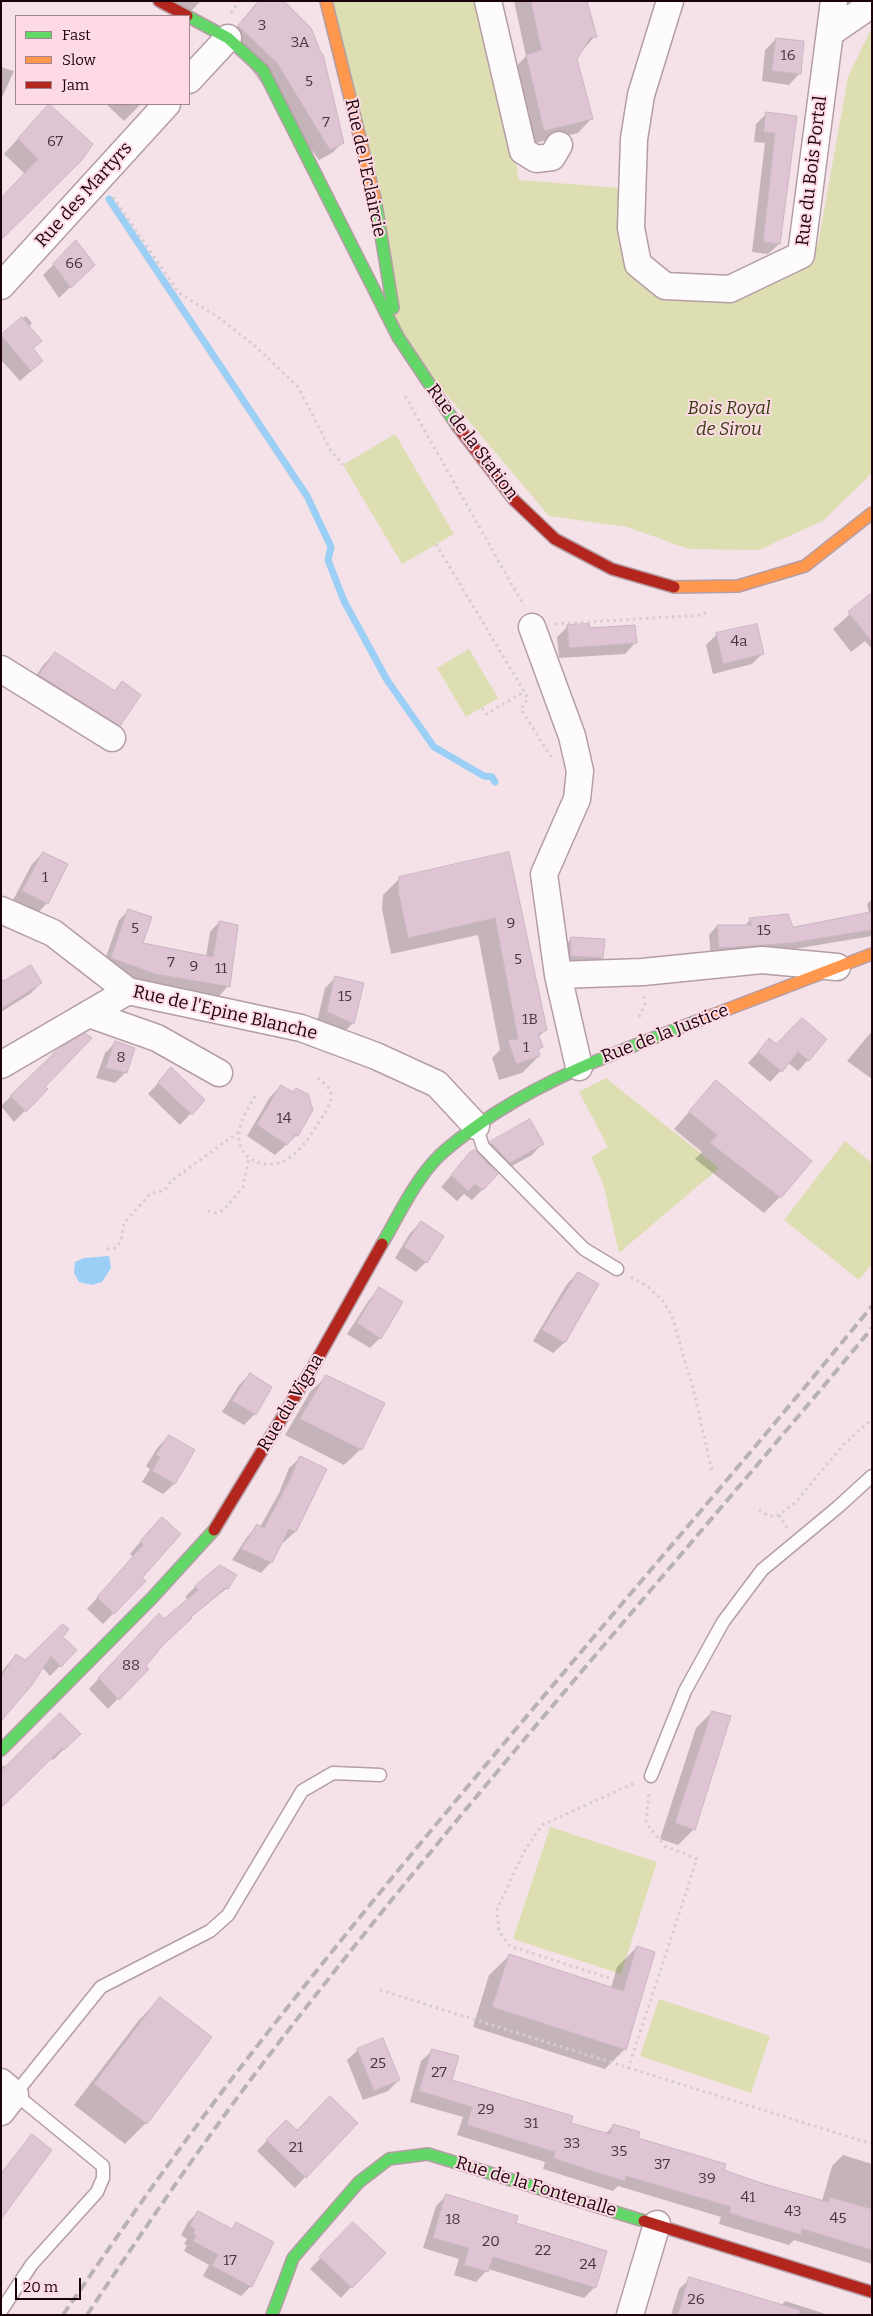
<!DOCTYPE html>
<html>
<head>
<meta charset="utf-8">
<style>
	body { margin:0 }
	#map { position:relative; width:873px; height:2316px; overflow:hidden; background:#f5e2e8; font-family:Bitter,serif }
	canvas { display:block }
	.frame { position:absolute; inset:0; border:2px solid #1c020c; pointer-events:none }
	.legend { position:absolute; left:15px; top:15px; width:175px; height:90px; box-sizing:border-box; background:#fddae4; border:1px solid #a3848e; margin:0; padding:6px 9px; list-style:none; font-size:15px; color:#1c020c }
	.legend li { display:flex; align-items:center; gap:10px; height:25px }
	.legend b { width:25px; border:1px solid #a3848e }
	.scale { position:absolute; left:15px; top:2278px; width:66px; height:22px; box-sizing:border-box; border:2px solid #1c020c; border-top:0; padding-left:6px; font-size:15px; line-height:18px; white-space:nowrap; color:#1c020c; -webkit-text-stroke:4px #fddae4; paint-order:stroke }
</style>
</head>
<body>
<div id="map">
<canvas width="873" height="2316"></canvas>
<div class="frame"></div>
<ul class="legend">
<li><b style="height:6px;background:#63d668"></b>Fast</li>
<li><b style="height:6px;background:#ff974d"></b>Slow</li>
<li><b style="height:6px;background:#b3261e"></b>Jam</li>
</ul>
<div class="scale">20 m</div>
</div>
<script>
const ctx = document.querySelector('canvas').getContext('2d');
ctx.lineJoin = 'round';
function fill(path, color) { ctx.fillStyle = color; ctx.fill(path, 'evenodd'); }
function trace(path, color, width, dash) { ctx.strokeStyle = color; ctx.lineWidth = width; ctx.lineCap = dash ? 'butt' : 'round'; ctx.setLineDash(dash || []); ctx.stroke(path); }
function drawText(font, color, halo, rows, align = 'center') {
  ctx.font = font + ' Bitter,serif'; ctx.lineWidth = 4; ctx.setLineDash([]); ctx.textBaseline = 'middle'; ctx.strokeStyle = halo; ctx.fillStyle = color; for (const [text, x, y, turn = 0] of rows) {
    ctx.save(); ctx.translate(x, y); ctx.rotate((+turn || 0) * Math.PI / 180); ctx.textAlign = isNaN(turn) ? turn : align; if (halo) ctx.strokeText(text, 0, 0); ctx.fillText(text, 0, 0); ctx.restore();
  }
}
const green = new Path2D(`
	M326,1H486L519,180L632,189L631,228L665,286L730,289L801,255L818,244L848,77L872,27V473L824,520L759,550L689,549L627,527L549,516L398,337Z
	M395,434L454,534L402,564L343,465Z
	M469,649L498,698L466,717L437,668Z
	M606,1078L719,1168L619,1253L603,1183L591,1157L608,1147L579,1092Z
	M845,1141L872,1163V1264L859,1280L784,1220Z
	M550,1827L657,1862L621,1974L513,1939Z
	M659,1999L770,2036L751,2093L640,2056Z`);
const water = new Path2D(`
	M109,1256L111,1268L102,1282L92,1285L79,1282L74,1273L75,1262L84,1258Z`);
const shadow = new Path2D(`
	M166,1H201L191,11Z
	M258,1H282L342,143L332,153L319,160L228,38Z
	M514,1H586L595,36L575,59L591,119L578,133L531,144L513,70L526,56Z
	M776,39L799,74L789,85L762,81L765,50Z
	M1,67L14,71L1,100Z
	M106,104H141L124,121Z
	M767,113L795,117L779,244L768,254L752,252L765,143L754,142L756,124Z
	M35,120L91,145L25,174L4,154Z
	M76,242L93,265L59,298L43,275Z
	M26,316L32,323L29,327L41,341L32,349L42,361L20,381L1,360V337Z
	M872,595V649L865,641L851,652L833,629Z
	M756,625L763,653L752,664L713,674L706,645L716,635Z
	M568,626L635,643L625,654L559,658L557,637Z
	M55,654L114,691L122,683L119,725L109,735L29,686L44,664Z
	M43,853L47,903L37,914L12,902L32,864Z
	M508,854L546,1030L538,1037L542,1047L538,1051L539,1056L522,1073L499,1080L492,1058L500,1050L478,935L391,954L382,909L383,895L400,878Z
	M872,899V936L782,951L711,956L709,935L717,926H744L750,920L792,928L869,914L867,904Z
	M128,911L142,944L206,957L210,932L219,922L228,986L219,996L145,983L102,968L119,920Z
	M572,938L602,958L591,969L560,966L561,949Z
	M1,977L5,983H41L30,994L1,1012Z
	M336,977L353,1023L342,1034L317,1022L325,988Z
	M802,1020L808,1060L798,1071L788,1063L770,1082L748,1063L769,1040L776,1046Z
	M872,1031V1079L847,1061Z
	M116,1042L126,1072L115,1083L96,1078L105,1053Z
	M56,1052L43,1087L46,1089L14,1122L1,1106Z
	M171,1069L203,1100L180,1125L148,1094Z
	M716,1081L780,1197L764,1213L695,1159L702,1152L674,1129Z
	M281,1086L297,1135L275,1155L247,1136L270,1097Z
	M530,1121L542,1144L532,1155L499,1173L492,1165L483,1189L472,1200L464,1194L457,1201L441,1187L460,1165L478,1155L491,1143Z
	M421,1223L426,1262L416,1272L395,1258L410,1233Z
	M578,1273L598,1284L564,1343L553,1353L533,1341L567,1284Z
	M380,1289V1338L370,1348L347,1334L369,1300Z
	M250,1374L271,1387L254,1415L244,1425L222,1412L239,1385Z
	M327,1376L384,1404L361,1449L344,1465L285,1435L310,1392Z
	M169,1436L193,1451L174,1484L163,1494L142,1482L150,1469L146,1466L158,1447Z
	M300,1458L325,1469L295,1532L284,1542L281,1541L271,1562L261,1573L232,1560L247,1537L258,1526L260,1527L279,1493L289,1468Z
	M151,1529L141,1579L144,1582L103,1624L87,1609L134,1557L130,1554Z
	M220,1567L227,1588L190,1618L159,1648L144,1666L147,1669L108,1709L89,1689L149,1625L164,1621L188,1600L185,1597L195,1587Z
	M62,1637L76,1650L50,1676L42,1667L1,1719V1673L6,1666L16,1656L26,1662Z
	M712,1712L694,1829L678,1845L660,1839L696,1728Z
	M79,1734L53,1760L50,1757L1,1807V1766H6Z
	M637,1947L625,2049L605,2069L473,2027L489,1975L509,1956L611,1988L617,1967Z
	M160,1999L146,2123L125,2144L74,2105L139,2020Z
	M358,2050L399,2080L388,2091L363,2100L347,2060Z
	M432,2051L450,2081L569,2124L605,2134L614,2125L636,2138L723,2171L822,2201L832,2166L843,2155L872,2164V2264L794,2240L789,2245L719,2224L721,2217L618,2186L613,2191L543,2169L545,2162L457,2135L463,2117L410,2102L421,2061Z
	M286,2121L297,2131L305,2177L295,2188L257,2151Z
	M32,2136L1,2216V2173Z
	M446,2196L514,2224L594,2288L584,2298L488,2269L476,2282L454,2275L459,2259L423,2248L436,2206Z
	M198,2212L231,2230L236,2224L251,2286L241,2296L203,2276L209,2265L184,2251L187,2245L184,2244L187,2239L181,2235L188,2222Z
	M353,2224L351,2287L341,2298L310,2269Z
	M690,2279L781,2306L785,2301L829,2315H671L679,2289Z`);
const stream = new Path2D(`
	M109,199L307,496L331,547L328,560L344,601L387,680L434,747L484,776L492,777L495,782`);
const building = new Path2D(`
	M259,1H284L311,28L322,55L323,54L344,143L330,150L277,63L238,26Z
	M531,1H587L597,37L590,38L577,59L593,119L544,131L526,55L541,50Z
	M776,38L804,41L801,74L772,71Z
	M49,104L93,144L82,160L1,240V198L38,159L18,139Z
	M766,112L797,116L780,244L763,242L775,133L764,132Z
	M76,240L95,265L71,288L53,264Z
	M22,317L42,341L33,348L43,361L31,371L1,335Z
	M872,593V642L848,612Z
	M589,624L590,628L635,625L637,643L569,648L567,625Z
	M757,624L764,654L723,664L716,633Z
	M55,652L115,691L122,681L141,695L120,726L39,675Z
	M43,852L68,864L48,904L22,891Z
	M509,852L547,1030L538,1034L543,1047L538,1049L540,1056L516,1064L508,1040L518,1039L495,918L408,938L398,891L399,877Z
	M128,909L152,917L143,943L213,957L219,921L238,925L230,987L155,974L111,958Z
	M872,912V930L791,943L719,948L717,925H752L749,918L788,914L793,927Z
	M571,937L605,939L603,958L571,956Z
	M31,965L42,983L1,1009V983Z
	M335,976L364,983L354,1024L327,1012Z
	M802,1018L827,1039L809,1061L798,1052L782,1072L758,1052L769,1038L776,1044Z
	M85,1033L92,1038L45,1087L48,1089L26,1112L10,1096L56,1051Z
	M115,1041L135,1048L127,1073L106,1068Z
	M171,1067L205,1100L192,1115L158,1083Z
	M716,1080L812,1161L781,1198L710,1143L717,1135L689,1112Z
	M281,1085L293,1092L296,1088L308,1094L313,1110L298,1136L295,1135L287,1145L257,1125Z
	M530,1119L544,1144L510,1163L490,1142Z
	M475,1150L498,1174L483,1190L475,1184L468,1191L451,1175L470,1152Z
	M421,1221L444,1236L427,1263L404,1247Z
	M578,1272L599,1284L565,1343L542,1330Z
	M379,1287L403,1302L381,1339L357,1323Z
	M250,1373L272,1387L256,1415L232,1401Z
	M326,1375L385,1403L362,1450L300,1419Z
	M169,1435L195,1450L175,1484L152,1471L160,1457L156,1455Z
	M300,1456L327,1469L296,1532L289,1529L272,1563L241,1549L257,1524L264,1528L289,1481Z
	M162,1517L181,1534L142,1578L146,1581L114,1614L97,1597L143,1545L140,1542Z
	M220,1565L237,1575L228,1589L225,1588L191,1617L192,1618L163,1645L146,1666L149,1669L119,1700L98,1678L159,1613L164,1619L198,1590L195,1586Z
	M63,1624L69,1629L63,1637L77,1650L61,1667L51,1656L32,1685L1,1721V1676L16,1654L25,1660Z
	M712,1711L731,1716L695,1830L675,1823Z
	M60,1713L81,1734L64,1750L62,1748L1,1808V1771Z
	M637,1946L655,1952L626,2050L492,2007L509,1954L623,1991Z
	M160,1997L212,2037L147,2124L94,2084Z
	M383,2038L400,2080L374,2091L357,2049Z
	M432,2049L459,2056L452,2080L573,2116L571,2123L610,2134L613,2124L640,2132L638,2138L726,2164L724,2170L767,2185L828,2202L830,2197L872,2209V2250L802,2229L801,2235L729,2213L731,2207L626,2176L625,2181L598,2173L553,2158L555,2152L467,2125L472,2107L419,2091Z
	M330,2096L358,2123L306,2178L266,2140L286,2120L297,2130Z
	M32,2134L52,2150L1,2219V2174Z
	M446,2194L518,2216L516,2223L607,2251L596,2288L493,2257L488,2272L464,2265L469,2248L433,2238Z
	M198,2211L232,2229L236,2222L274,2242L252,2287L212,2266L218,2255L193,2241L196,2236L193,2234L195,2229L190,2226Z
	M353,2222L386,2253L352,2288L319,2257Z
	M689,2277L800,2310L799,2315H678Z`);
const path = new Path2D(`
	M231,13L239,1
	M113,197L179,293L218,317L254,345L298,387L331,451L343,465
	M405,396L524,606
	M436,544L528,698L521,709L551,757
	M555,624L703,615L707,611
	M482,708L486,714L524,692
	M639,1017L645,1005L644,995
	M255,1096C248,1109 238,1123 239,1139C241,1162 268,1170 286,1160C302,1150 311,1135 321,1119C334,1098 337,1090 314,1076
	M208,1211L216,1213L224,1210L243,1187L249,1157
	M107,1249L116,1248L121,1241L124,1223L150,1194L165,1190L171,1181L240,1131
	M631,1277L647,1286L663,1301L672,1316L694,1392L712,1471
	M759,1510L769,1516L779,1515L796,1502L843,1445L872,1419
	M779,1515L787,1528
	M609,1978L510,1946L499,1931L497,1909L525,1850L542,1825L637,1782
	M380,1990L872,2144
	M628,2069L697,1859L665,1846L646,1823L649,1791`);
const lane = new Path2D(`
	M476,1126L483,1147L584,1249L617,1269
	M651,1776L685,1691L723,1622L762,1570L838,1507L872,1476
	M1,2311L32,2264L97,2192L103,2178V2166L15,2094L101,1987L210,1931L228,1915L302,1791L333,1773L380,1775`);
const street = new Path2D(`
	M488,1L523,151L536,159L552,157L559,145
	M670,1L641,95L634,139L631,228L638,264L665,286L730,289L801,255L834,1
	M830,33L862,11L867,1
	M189,80L228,38
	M1,286L167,104
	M532,627L572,736L580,771L577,799L544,874L558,975L579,1067
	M1,669L112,738
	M1,910L53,933L128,991L301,1028L376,1056L437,1084L476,1126
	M558,975L643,972L762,960L837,967
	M89,1014L157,1038L219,1073
	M1,1065L128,991
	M1,2082L15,2094L1,2112
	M630,2315L657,2224`);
const fast = new Path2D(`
	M189,17L228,38L263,70L398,337L458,427
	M375,199L393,308
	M382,1244C399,1215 414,1182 437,1158C454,1141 475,1127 494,1114C559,1072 626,1049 697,1021
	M1,1750L152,1598L214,1530
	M272,2315L293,2258L359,2182L389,2159L428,2154L644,2221`);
const slow = new Path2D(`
	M326,1L375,199
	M674,587L738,586L805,566L872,513
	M697,1021L872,954`);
const jam = new Path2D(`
	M159,1L187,16
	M458,427L514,500L555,539L612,569L674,587
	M214,1530L314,1365L382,1244
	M644,2221L872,2292`);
const rail = new Path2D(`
	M63,2315C128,2220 194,2126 265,2036C460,1787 671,1551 872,1306
	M87,2315C148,2223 210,2132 277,2045C466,1799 674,1567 872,1328`);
const numberNames = [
	["3",262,26],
	["3A",300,43],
	["16",788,56],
	["5",309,82],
	["7",326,123],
	["67",55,142],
	["66",74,264],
	["4a",739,642],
	["1",45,878],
	["9",511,924],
	["5",135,929],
	["15",764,931],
	["5",518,960],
	["7",171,963],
	["9",194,967],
	["11",221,969],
	["15",345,997],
	["1B",530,1020],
	["1",526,1048],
	["8",121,1058],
	["14",284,1119],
	["88",131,1666],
	["25",378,2064],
	["27",439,2073],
	["29",486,2110],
	["31",531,2124],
	["33",572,2144],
	["21",296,2148],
	["35",619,2152],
	["37",662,2165],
	["39",707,2179],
	["41",748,2198],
	["43",793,2212],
	["45",838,2219],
	["18",453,2220],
	["20",491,2242],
	["22",543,2251],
	["17",230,2261],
	["24",588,2265],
	["26",696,2300]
];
const streetNames = [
	["Rue de l'Eclaircie",365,168,78],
	["Rue du Bois Portal",812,171,-83],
	["Rue des Martyrs",84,195,-48],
	["Rue de la Station",472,442,53],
	["Rue de l'Epine Blanche",225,1013,13],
	["Rue de la Justice",665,1034,-21],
	["Rue du Vigna",291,1403,-59],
	["Rue de la Fontenalle",536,2187,17]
];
const parkNames = [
	["Bois Royal",729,409],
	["de Sirou",729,430]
];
fill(green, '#dddeb2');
fill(water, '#9ccff5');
fill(shadow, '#0003');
trace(stream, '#9ccff5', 7);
fill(building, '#dfc5d4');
trace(building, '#cab5c1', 1);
trace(lane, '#b49da5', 15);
trace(street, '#b49da5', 29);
trace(fast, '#b49da5', 14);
trace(slow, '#b49da5', 14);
trace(jam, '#b49da5', 14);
trace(path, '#d4cdcf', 3, [2.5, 4]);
trace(lane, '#fefbfc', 12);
trace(street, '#fefbfc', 26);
trace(fast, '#63d668', 11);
trace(slow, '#ff974d', 11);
trace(jam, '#b3261e', 11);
trace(rail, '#b8b2b4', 4, [10, 5]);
drawText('15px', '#4d333e', null, numberNames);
drawText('18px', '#1c020c', '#fddae4', streetNames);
drawText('italic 18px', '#353d10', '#fddae4', parkNames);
</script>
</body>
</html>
